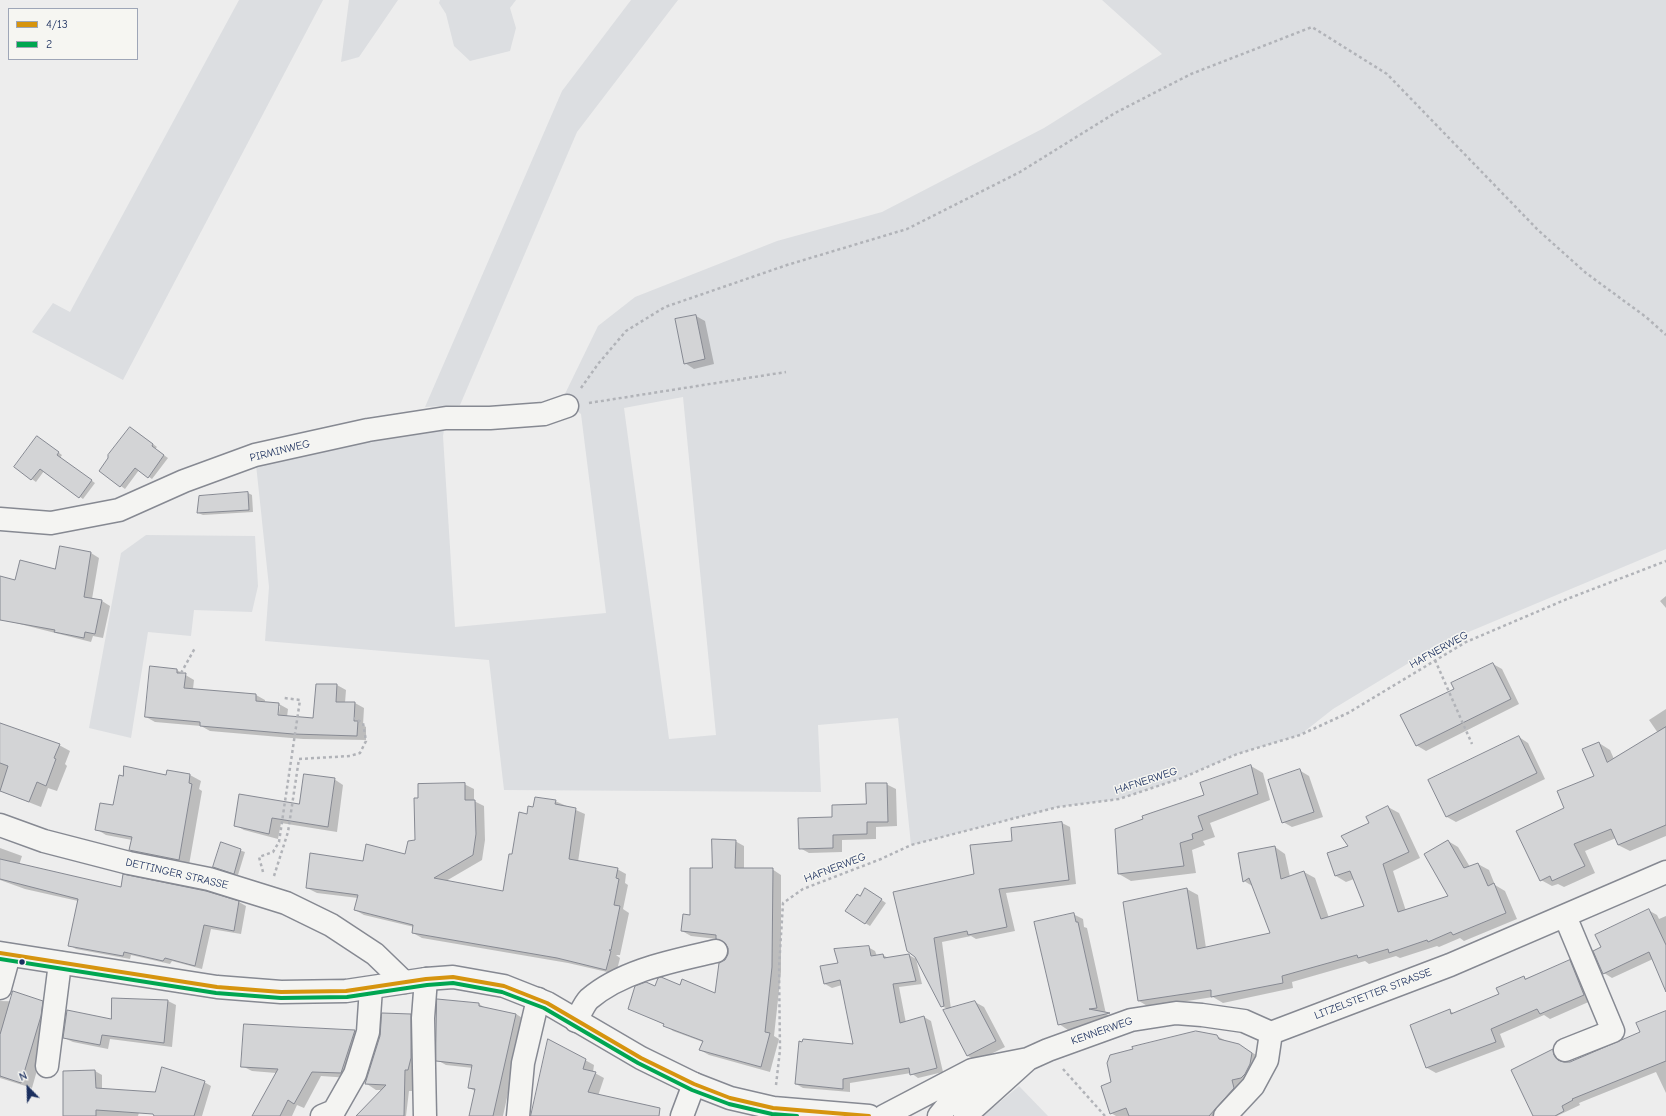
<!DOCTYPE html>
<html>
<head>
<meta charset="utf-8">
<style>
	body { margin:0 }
	#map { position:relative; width:1666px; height:1116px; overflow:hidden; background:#ededed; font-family:"Comic Neue",sans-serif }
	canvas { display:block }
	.legend { position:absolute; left:8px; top:8px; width:130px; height:52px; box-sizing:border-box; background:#f6f6f2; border:1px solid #9ea6b7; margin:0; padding:5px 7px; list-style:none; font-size:12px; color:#1b2f5e }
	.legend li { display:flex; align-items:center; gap:8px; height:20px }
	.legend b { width:20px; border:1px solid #9ea6b7 }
	.north { position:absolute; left:8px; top:1068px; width:40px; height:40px; -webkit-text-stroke:3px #f6f6f2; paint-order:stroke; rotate:337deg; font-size:11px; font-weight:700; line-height:16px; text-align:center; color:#1b2f5e }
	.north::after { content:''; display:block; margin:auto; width:14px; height:18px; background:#1b2f5e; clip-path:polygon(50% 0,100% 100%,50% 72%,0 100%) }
</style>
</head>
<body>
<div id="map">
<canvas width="1666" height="1116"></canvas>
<ul class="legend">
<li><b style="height:5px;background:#d6940e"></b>4/13</li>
<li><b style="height:5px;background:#00a651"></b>2</li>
</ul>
<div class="north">N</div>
</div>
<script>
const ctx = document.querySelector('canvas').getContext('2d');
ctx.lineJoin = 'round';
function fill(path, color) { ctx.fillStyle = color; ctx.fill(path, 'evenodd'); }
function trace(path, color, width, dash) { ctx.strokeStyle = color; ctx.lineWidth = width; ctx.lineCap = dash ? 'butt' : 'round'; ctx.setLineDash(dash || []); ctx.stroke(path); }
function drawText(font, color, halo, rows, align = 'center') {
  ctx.font = font + ' "Comic Neue",sans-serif'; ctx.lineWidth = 3; ctx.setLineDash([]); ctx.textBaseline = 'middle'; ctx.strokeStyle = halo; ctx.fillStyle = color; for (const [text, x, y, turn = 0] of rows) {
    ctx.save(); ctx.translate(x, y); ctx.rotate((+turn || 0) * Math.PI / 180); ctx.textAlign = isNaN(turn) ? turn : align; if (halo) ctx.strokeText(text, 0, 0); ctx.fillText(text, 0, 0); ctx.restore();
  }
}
const green = new Path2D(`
	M239,0H323L123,380L32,332L53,303L70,312Z
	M349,0H398L359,57L341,62Z
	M440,0H516L510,8L516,28L510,51L470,61L454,46L446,14L439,3Z
	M631,0H678L577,132L460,405L425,407L562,91Z
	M1102,0H1666V549L1440,644L1333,709L1300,735L1237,754L1182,778L1119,799L1058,807L911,845L898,718L818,725L821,792L504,790L489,660L265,641L269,587L255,455L446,418L443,436L455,627L606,613L581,414L562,400L598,326L635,297L777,241L882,212L1044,128L1162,54ZM683,397L716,735L669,739L624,408Z
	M146,535L255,536L258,586L252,612L194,610L191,636L148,632L131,738L89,728L121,553Z
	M1019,1086L1048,1116H983Z`);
const shadow = new Path2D(`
	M696,316L705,321L714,364L694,369L685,363Z
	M134,430L157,447L155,449L168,458L152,479L139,470L125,489L100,471Z
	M41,440L62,455L60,458L95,483L83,499L44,471L36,482L15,467Z
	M248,493L252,495L253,512L203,515L198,513Z
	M72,549L91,553L99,558L92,599L102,601L110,606L103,638L93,636L91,642L0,619V577L16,581L57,573Z
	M1666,596V608L1660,601Z
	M1493,664L1502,669L1519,704L1426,751L1416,745L1455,689Z
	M151,667L177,670L194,680L193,689L256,695L265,700V702L279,704L288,709L287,717L314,719L337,685L346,690L345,703H355L364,708L363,725L366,727V740L303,739L210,731L201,726L155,722L146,717ZM278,706H280L278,720H276Z
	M1666,709V836L1630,851L1618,845L1616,838L1585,851L1595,873L1564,887L1558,884L1552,886L1541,880L1565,809L1596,777L1599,743L1610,750L1614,759L1658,733L1649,720Z
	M0,724L59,745L70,751L65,764L67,766L57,791L48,788L41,807L0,791Z
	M1519,737L1528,743L1545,779L1456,822L1447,817L1429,781Z
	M1251,766L1263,773L1270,800L1210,823L1215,837L1203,841L1205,845L1192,850L1196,873L1131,881L1119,874L1145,819L1206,795Z
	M1299,770L1309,776L1323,817L1292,827L1283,822Z
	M168,771L190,775L201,781L199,789L202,791L189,865L141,856L130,850L132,840L106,835L96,829L114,806L123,777L167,776Z
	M334,779L343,785L337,832L281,823L278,839L244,830L235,825L300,805Z
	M464,784L474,789V801L484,806L485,840L482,860L446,881L504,892L513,855L528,815L534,808L555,801L585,814L578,862L617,869L626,874L625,883L628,885L623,909L629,913L620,955H616L620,958L616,974L568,963L422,938L413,933L414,927L364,915L355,910L358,898L317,893L307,888L364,862L406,855L416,841Z
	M886,784L896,789L897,826L876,827V839L842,840V852L809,853L800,848L834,818L867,805Z
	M1388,807L1399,813L1420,858L1393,871L1406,911L1450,897L1448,841L1458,847L1470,867L1478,864L1489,870L1495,885L1505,891L1517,919L1464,941L1460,938L1439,947L1437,946L1400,958L1396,956L1369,964L1365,961L1292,982L1293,988L1223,1003L1213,997L1149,1007L1139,1001L1187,889L1198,895L1206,948L1271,933L1254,887L1244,881L1275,847L1285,854L1290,877L1304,872L1315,878L1329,918L1365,907L1354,879L1346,882L1336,876L1328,853L1349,847Z
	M1062,823L1070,827L1076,884L1006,893L1015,931L976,939L971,936L942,942L951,1009L975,1002L984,1007L1005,1047L977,1061L968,1056L945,1011L949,1010L942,1006L916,956L975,875L1013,841Z
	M735,841L744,846V869H772L781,875V972L774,1036L779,1039L770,1072L709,1055L700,1050L703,1042L673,1031L665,1025L629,1008L656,988L680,986L716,994L725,961L729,955V948L717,939L691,936L682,931L691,916L713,869Z
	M221,844L245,852L238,875L214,867Z
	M0,848L22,856L19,865L122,888L239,902L246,906L241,934L211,929L202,969L172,961L170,964L131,955L130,959L76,949L69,945L78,901L25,889L0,880Z
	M870,892L886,903L870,926L865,923L860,897Z
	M1648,910L1657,915L1659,919L1666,916V976L1653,959L1612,978L1604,973L1602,948Z
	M1073,914L1083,919L1084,927L1087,928L1106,1014L1117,1019L1068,1030L1059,1024Z
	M868,947L875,951L877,956L883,955L888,958L909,955L916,959L922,984L899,987L906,1023L924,1017L931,1021L943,1072L918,1078L911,1073L850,1083V1092L803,1088L796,1084L854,1045L842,985L832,988L825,984L839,963Z
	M1570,962L1579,967L1593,1000L1550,1019L1544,1015L1500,1034L1505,1047L1436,1073L1427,1068L1411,1025L1450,1011L1455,1014L1500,994L1524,977L1527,980Z
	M113,999L168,1001L176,1005L172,1047L110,1039L108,1049L73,1042L64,1038L112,1020Z
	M0,1001L42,1002L53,1008L48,1032L32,1088L0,1078Z
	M479,1004L487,1009L516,1014L524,1019L503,1116H470L475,1091L469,1088L473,1068L446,1065L437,1060Z
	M1666,1012V1093L1656,1072L1579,1103L1580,1105L1557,1116H1534L1553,1050L1560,1054L1563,1063H1570L1641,1033Z
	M410,1015L421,1021L415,1091H409L406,1116H358L383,1090H376L367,1084Z
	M245,1025L355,1031L364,1037L350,1078L321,1076L304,1108L297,1105L292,1116H255L276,1073L252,1071L242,1066Z
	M1217,1036L1228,1042L1239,1045L1258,1056L1237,1116H1116L1111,1113Z
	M585,1060L594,1065L593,1072L604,1078L598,1096L658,1116H532Z
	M95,1071L102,1075V1090L156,1093L204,1082L211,1086L202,1116H155L143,1099L138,1116H64V1072Z`);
const building = new Path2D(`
	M696,315L705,359L684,364L675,319Z
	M130,427L153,444L152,446L164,455L148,478L135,468L120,487L99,471L108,458V455Z
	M37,436L59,452L57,455L92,480L79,498L40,469L31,480L14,467Z
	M248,492L249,510L197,513L199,496Z
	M60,546L91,552L84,597L102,600L95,634L85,632L84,638L54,632L55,630L0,620V576L15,580L20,560L55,569Z
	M1493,663L1511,699L1416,746L1400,715L1454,689L1451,683Z
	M150,666L177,669V673H186L184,688L256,694V701L279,703L278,715L313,718L316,684H337L336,702H355L354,721H358L357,736L293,734L200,726V722L145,717Z
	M0,723L60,744L54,758L56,759L46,786L37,782L29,802L0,791L8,766L0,763Z
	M1666,727V825L1618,845L1611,829L1574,844L1585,866L1552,881L1550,876L1540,881L1516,831L1564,808L1557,791L1594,776L1582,749L1599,742L1607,762Z
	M1519,736L1537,773L1446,817L1428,780Z
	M1251,765L1258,794L1198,816L1203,830L1192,834L1193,839L1180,843L1184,866L1118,874L1115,829L1143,819L1142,816L1204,795L1200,783Z
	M124,766L166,775L167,770L190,774L189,783L192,784L179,860L129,850L132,837L95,830L100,803L113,805L119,775L123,776Z
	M1300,769L1314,812L1282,823L1268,780Z
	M304,774L335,778L328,827L272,818L269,834L234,826L239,794L299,804Z
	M465,783V800H475L476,834L473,855L434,878L503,891L509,854H512L519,812L527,814L528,806L533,807L535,797L556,800L555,804L576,808L569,859L618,868L616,878L619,879L614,905L620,906L611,950H609L611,951L606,970L557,958L412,933L413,925L354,910L358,895L306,888L310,853L363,861L366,844L405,854L408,841L415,840L414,798H418V784Z
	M866,783H887L888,822H867V834L833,835V848L799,849L798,818L832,817V805L866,804Z
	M1388,806L1409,852L1383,864L1398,912L1448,896L1424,854L1448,840L1464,868L1478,863L1488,886L1494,883L1506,913L1453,935L1451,932L1428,942L1427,940L1389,953L1388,949L1358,958L1357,955L1282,976L1283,983L1211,997V990L1138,1001L1123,902L1187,888L1197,949L1270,933L1249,878L1243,882L1238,853L1275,846L1281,879L1304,871L1321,919L1364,906L1350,871L1335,876L1327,853L1348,846L1341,836L1369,823L1366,817Z
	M1062,822L1069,880L999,889L1007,927L968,935L967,931L934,938L944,1006L941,1007L915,957L907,951L893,892L974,874L970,845L1012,841L1011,828Z
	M712,839L736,840L735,868H773L772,967L765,1032L770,1033L761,1067L699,1050L703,1041L663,1026L664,1024L628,1009L635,986L646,982L655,986L658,978L661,977L680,985L682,979L715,993L719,963L725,960L728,954V948L725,943L716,939V935L681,931L683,914L690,915V868H712Z
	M221,842L241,849L234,874L213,867Z
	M0,859L121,887L123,874L206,891L239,901L234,931L204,925L195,966L165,958L163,961L124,952L123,956L68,946L78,899L0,879Z
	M865,888L882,899L865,924L845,911L857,894L860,896Z
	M1649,909L1666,945V992L1649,952L1603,974L1593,951L1601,947L1595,935Z
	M1074,913L1076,922H1078L1097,1008L1089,1009L1110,1013L1058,1025L1034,922Z
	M869,946L871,956L883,954L884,958L909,954L916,981L893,984L900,1023L924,1016L937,1068L910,1075L909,1068L843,1079V1089L795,1084L799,1041L802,1042L803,1039L853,1044L840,980L824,984L820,966L838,963L834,949Z
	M1570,960L1584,995L1540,1014L1537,1009L1491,1029L1496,1042L1426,1068L1410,1025L1450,1009L1451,1014L1499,994L1496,988L1524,976L1525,979Z
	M13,991L43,1001L41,1016L21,1083L0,1076V1035Z
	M112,998L168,1000L164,1043L102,1035L100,1045L63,1038L67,1010L111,1019Z
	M437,999L479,1003V1006L516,1014L493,1116H469L475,1089L468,1088L472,1065L436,1061Z
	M975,1001L996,1041L967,1056L943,1010Z
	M1666,1011V1061L1572,1099L1573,1100L1562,1106L1564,1111L1555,1116H1533L1511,1070L1553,1049L1554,1055L1558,1060L1564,1062H1570L1640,1032L1636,1023Z
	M382,1013L411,1014V1058L408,1070H405L404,1116H356L386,1085L365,1084L380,1036Z
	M244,1024L296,1027L355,1030L341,1073L312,1072L294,1104L288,1100L280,1116H252L278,1069L241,1067Z
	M1196,1031L1217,1035L1219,1039L1239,1044L1252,1053L1250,1064L1245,1074L1241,1078L1232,1080L1234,1088L1209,1116H1129L1126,1108L1110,1114L1101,1086L1111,1082L1107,1063L1110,1055L1133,1049L1132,1047Z
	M548,1039L586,1059L583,1069L596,1072L588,1092L660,1108L659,1116H531Z
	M162,1067L205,1081L194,1116H154L153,1114L96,1110V1116H63V1071L95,1070L96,1088L155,1092Z`);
const path = new Path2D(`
	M581,388L598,364L626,331L665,307L787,265L907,229L1020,172L1115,113L1191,74L1312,27L1387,74L1538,230L1586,273L1646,317L1666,335
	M589,403L786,372
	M1435,660L1472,744
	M181,673L195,648
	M263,872L259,857L273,852L279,842L300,700L284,698
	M274,876L288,832L299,759L350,756L360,753L366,741L363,723L354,718
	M1063,1069L1105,1116
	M776,1085L780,1050L779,967L783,903L803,889L881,859L911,845L1058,807L1119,799L1182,778L1237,754L1300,735L1348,713L1466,642L1567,599L1666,561`);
const minor = new Path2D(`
	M0,519L51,523L119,510L184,481L255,455L368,430L446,418H490L544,414L567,406
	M0,825L44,841L129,863L209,879L286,903L331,925L375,954L404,982
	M1565,916L1613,1031L1565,1050
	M0,988L9,955
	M576,1021C580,1014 584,1004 589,999C623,970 673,961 716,951
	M1271,1033L1450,965L1666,872
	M47,1066L60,963
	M322,1116L334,1111L355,1074L368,1032L371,988
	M425,1116L423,1018L426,979
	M518,1116L523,1063L538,999
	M682,1116L694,1084
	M884,1116L972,1070L1028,1059L1048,1050L1131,1020L1176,1013L1202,1015L1244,1021L1271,1033
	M939,1116C950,1101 964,1088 980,1078
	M965,1116L1027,1060
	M1225,1116L1253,1086L1267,1060L1271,1033`);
const major = new Path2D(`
	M0,953L217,987L281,992L346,991L426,979L453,977L504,986L547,1003L641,1058L694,1084L730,1098L773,1108L869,1116`);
const bus1 = new Path2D(`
	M0,953L217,987L281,992L346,991L426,979L453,977L504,986L547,1003L641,1058L694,1084L730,1098L773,1108L869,1116`);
const bus2 = new Path2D(`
	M0,959L216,993L281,998L347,997L427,985L453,983L502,992L544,1008L638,1063L692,1090L729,1104L772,1114L797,1116`);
const markers = [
	[22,962,3.5,"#1b2f5e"]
];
const streetNames = [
	["PIRMINWEG",280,451,-14],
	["HAFNERWEG",1439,650,-29],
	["HAFNERWEG",1146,781,-18],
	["HAFNERWEG",835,868,-21],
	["DETTINGER STRASSE",177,874,13],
	["LITZELSTETTER STRASSE",1373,994,-21],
	["KENNERWEG",1102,1031,-19]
];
fill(green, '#dcdee1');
fill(shadow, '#0003');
fill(building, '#d3d4d6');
trace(building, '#868992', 1);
trace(minor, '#868992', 25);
trace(major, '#868992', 25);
trace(path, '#b1b3b8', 2.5, [3, 3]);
trace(minor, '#f4f4f2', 22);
trace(major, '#f4f4f2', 22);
trace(bus1, '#d6940e', 4);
trace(bus2, '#00a651', 4);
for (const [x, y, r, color] of markers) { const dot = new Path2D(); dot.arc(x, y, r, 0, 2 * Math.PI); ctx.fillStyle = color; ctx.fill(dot); trace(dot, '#f6f6f2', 1.5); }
drawText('11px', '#1b2f5e', '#f6f6f2', streetNames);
</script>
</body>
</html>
